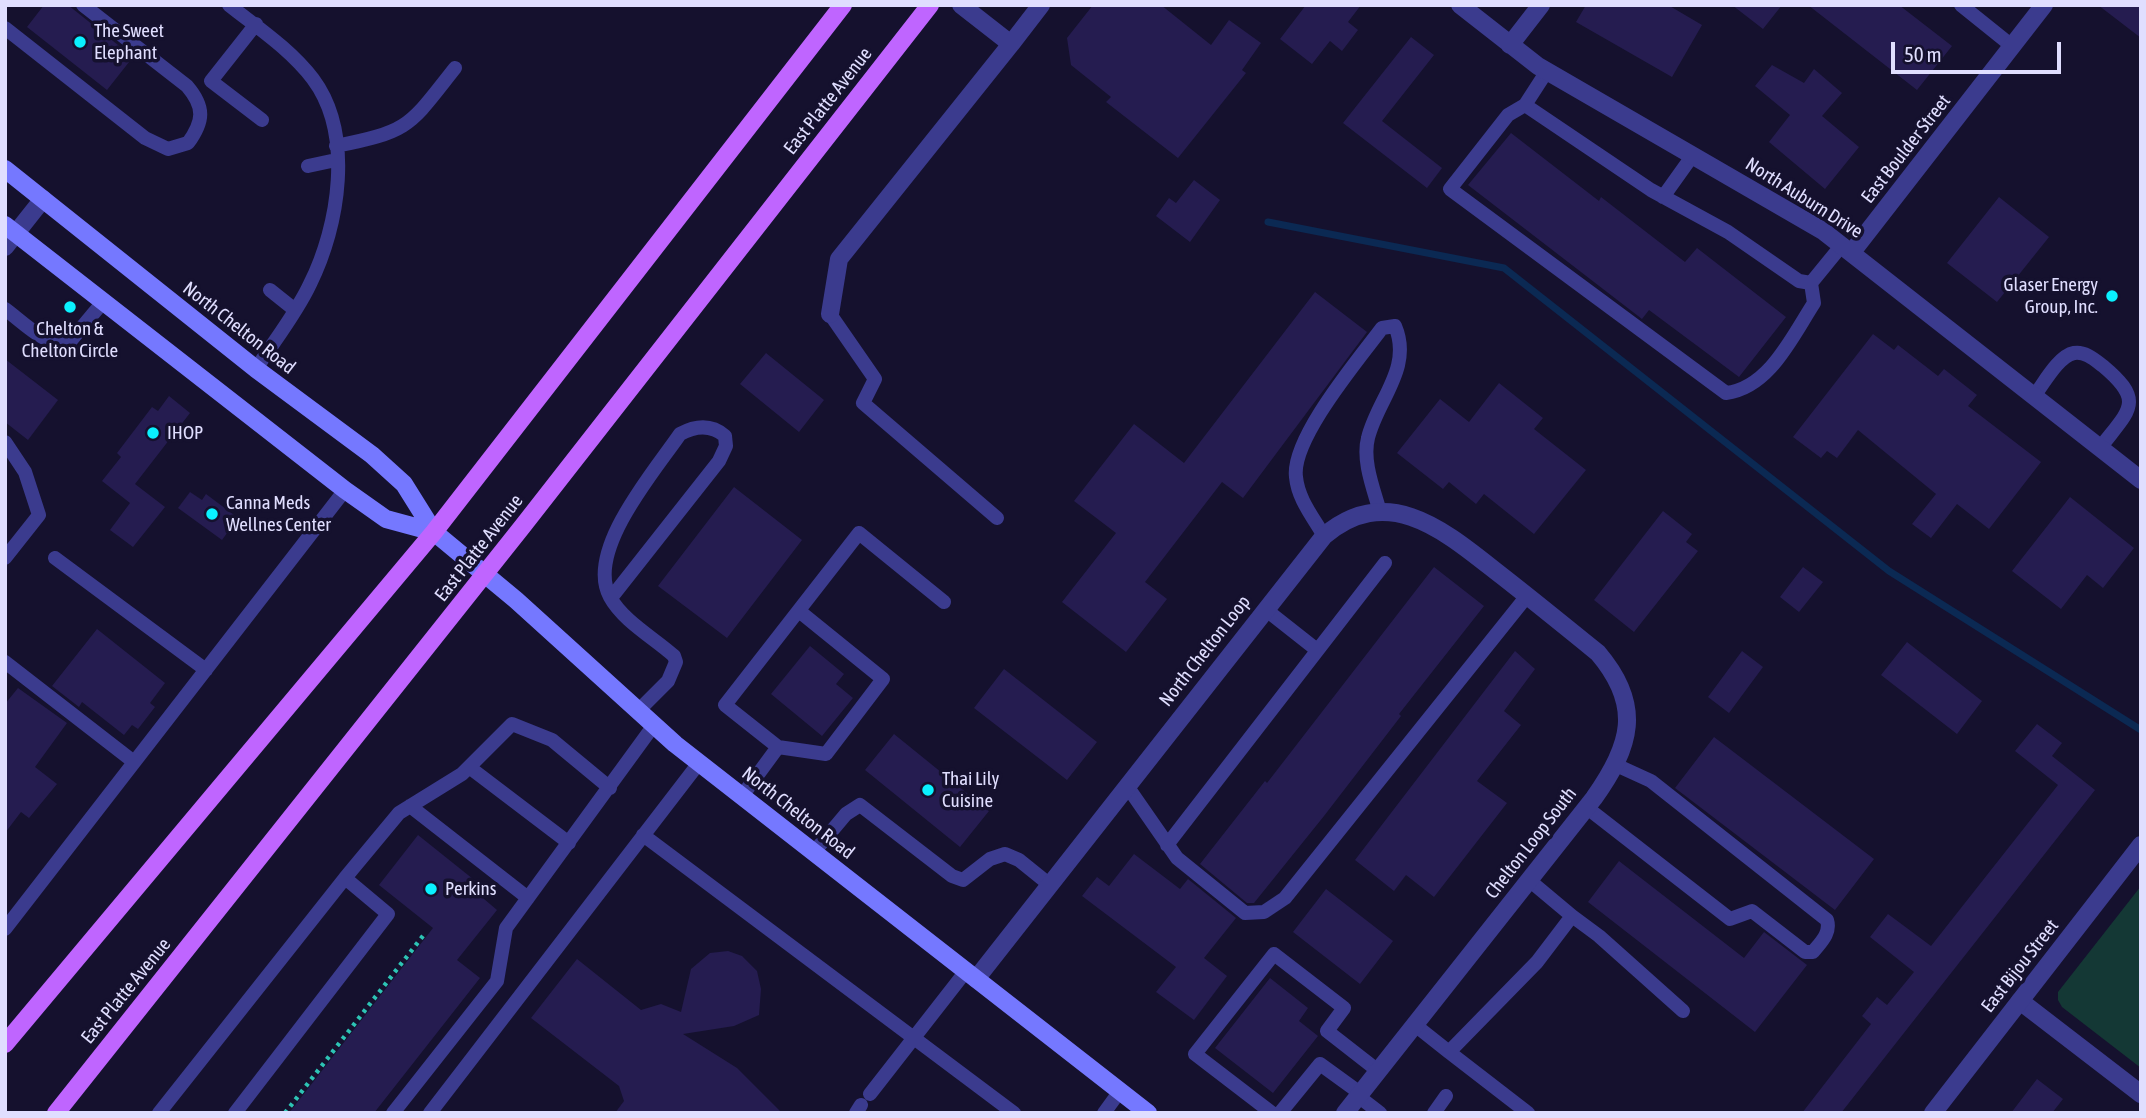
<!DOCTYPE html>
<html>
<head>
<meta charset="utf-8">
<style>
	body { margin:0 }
	#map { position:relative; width:2146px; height:1118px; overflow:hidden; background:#15112e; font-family:"Asap Condensed",sans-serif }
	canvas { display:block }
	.frame { position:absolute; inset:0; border:7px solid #e0deff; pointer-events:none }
	.scale { position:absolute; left:1891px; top:42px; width:170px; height:32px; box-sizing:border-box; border:4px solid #e0deff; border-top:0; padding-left:9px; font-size:21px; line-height:24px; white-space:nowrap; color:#e0deff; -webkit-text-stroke:5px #15112e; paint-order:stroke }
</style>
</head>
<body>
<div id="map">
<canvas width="2146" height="1118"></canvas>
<div class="frame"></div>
<div class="scale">50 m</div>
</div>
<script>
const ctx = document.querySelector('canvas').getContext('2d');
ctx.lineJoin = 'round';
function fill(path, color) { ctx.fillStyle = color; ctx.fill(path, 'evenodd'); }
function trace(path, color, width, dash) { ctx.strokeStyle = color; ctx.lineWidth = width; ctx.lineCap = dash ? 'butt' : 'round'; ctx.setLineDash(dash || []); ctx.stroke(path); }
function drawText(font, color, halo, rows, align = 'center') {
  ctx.font = font + ' "Asap Condensed",sans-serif'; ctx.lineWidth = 7; ctx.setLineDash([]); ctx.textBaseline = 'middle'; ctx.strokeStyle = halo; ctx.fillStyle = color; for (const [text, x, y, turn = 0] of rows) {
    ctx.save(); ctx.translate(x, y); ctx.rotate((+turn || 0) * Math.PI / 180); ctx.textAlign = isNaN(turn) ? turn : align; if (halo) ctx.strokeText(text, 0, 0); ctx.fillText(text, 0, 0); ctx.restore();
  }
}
const green = new Path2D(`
	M2141,886V1068L2062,1007L2058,1000V992Z`);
const stream = new Path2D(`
	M1268,222L1504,268L1889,571L2141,730`);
const building = new Path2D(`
	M44,5H68L133,57L107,90L27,27Z
	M1093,5H1161L1211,45L1229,20L1261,43L1242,70L1246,73L1178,158L1106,102L1111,97L1071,65L1067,38Z
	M1306,5H1361L1348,22L1358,30L1342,51L1330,41L1312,64L1280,39Z
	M1586,5H1668L1702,25L1672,77L1576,22Z
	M1732,5H1782L1763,29Z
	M1808,5H1899L1952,46L1917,90Z
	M2098,5H2141V38Z
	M1411,37L1434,55L1382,121L1442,168L1427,188L1343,123Z
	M1772,65L1804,83L1814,69L1842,93L1822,116L1859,147L1825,189L1769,142L1790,115L1755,86Z
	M1511,133L1599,201L1601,197L1685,262L1697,248L1786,317L1739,377L1649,310L1642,319L1468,185Z
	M1194,180L1220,200L1190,242L1156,216L1169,198L1176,203Z
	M1999,197L2049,237L1997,302L1947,263Z
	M1315,292L1367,332L1243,498L1222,482L1145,582L1167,599L1126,652L1062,602L1116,533L1074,501L1134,424L1184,463Z
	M1873,334L1894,350L1898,345L1938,376L1944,369L1977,395L1968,406L2041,462L1989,529L1957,504L1931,538L1912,524L1936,494L1858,430L1837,458L1827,451L1821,458L1793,437Z
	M766,353L824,400L799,432L740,384Z
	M5,359L58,400L28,440L5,422Z
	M1499,383L1543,418L1534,429L1586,470L1534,534L1484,494L1476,504L1449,482L1443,489L1397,453L1440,399L1469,422Z
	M169,396L190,413L135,484L165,507L133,547L110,530L130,503L102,481L121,457L117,453L152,407L158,411Z
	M734,487L802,540L727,638L658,586Z
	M190,492L202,500L206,494L238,518L222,540L178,508Z
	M2070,497L2134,548L2103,588L2087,575L2061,609L2012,571Z
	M1663,511L1692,534L1686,542L1698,551L1634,632L1594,600Z
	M1434,567L1484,606L1399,714L1401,716L1324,816L1254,903H1247L1200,864L1265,781L1267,783Z
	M1803,567L1823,582L1799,612L1780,597Z
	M97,629L165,683L150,703L155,707L138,729L132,725L124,735L82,702L79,707L52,686Z
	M1907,642L1982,701L1957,734L1881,675Z
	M810,646L844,674L836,684L853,698L822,736L771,694Z
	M1515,651L1535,669L1504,711L1521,725L1477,781L1507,803L1434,897L1406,875L1394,891L1355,860Z
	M1742,651L1763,667L1729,713L1708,697Z
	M1004,669L1097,742L1067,780L974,708Z
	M18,688L67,723L35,767L57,784L29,818L21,812L5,833V704Z
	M2037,724L2062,743L2052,756L2095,790L1841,1113H1802L1871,1024L1862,1016L1877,997L1887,1005L1914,972L1870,937L1888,914L1931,946L2058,785L2015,751Z
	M894,734L989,811L960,847L865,770Z
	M1714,737L1874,859L1835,910L1675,788Z
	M418,835L483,887L477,893L497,910L457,960L480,978L374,1113H289L433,928L379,885Z
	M1134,854L1180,889L1188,879L1236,918L1204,958L1227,976L1194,1020L1156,992L1176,967L1082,896L1097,877L1109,886Z
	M1619,861L1744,958L1764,932L1807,965L1755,1032L1588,902Z
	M1326,889L1393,941L1360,984L1293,932Z
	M728,951L742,956L757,971L761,989L759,1015L734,1026L683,1034L737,1068L782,1113H615L624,1101L619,1086L531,1018L577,959L641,1010L661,1004L681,1012L691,969L710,953Z
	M1270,978L1308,1008L1299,1021L1318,1036L1273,1093L1215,1048Z
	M2037,1079L2063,1099L2052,1113H2011Z`);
const path = new Path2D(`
	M285,1113L426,932`);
const service = new Path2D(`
	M229,5C258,28 290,49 313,79C354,134 339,226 310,284C296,314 274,341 256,369
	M1961,5L2012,46
	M256,24L211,81L262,120
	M5,28L145,138L168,149L188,143C204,121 205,107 187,86L83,5
	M1547,71L1525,105L1651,190L1728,232L1799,281L1811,283L1842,245
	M1525,105L1508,115L1450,189L1726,393C1769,388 1792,337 1814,303L1811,283
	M336,146C411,131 409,126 455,68
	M308,166L336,160
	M1663,197L1693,155
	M270,290L295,310
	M5,309C23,322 45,346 68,344L103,302
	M830,314L875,379L863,403L997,518
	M2034,396C2043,385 2058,356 2074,353C2085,351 2095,360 2103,366C2146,402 2129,410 2100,448
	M5,442L25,472L39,515L5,558
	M1324,536C1313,517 1298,499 1296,477C1291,439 1359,359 1382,328L1395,326C1413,368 1377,400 1368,438C1362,461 1374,490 1380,512
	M55,558L206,670
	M611,598L719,461L726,446L725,436C711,424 695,426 680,434C654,472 585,551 610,597C623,621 654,638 674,656L676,662L668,681L638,711
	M1265,609L1317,650
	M5,662L134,762
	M778,747L826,754L883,679L799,611
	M469,767L569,843
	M1127,786L1177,858L1245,913L1264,912L1285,898L1527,596
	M742,796L778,747L725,705L859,533L944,602
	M410,806L528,898
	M1586,807L1730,919L1752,911L1805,952H1813C1821,942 1831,933 1827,920L1651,781L1616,765
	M643,835L1014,1113
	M1167,845L1385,563
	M814,852L846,814L860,805L952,876L963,880L990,859L1005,854L1019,860L1050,885
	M1572,916L1599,936L1683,1011
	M5,929L345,490
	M1415,1025L1449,1052L1537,962L1572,916L1529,880
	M1449,1052L1528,1113
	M870,1094L966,971
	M1358,1096L1380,1113
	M159,1113L345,878
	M235,1113L388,914L345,878L399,813L462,774L512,724L552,740L610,788
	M393,1113L497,981L506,928L654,725
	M430,1113L699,763
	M856,1113L861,1105
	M1104,1113L1120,1091
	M1272,1113L1195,1054L1274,954L1344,1008L1327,1031L1377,1070
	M1280,1113L1320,1064L1360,1093
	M1434,1113L1446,1096`);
const minor = new Path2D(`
	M1460,5L1538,66L1823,231L2141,480
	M1011,44L1041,5
	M1510,45L1541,5
	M5,247L43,199
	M1852,252L2044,5
	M830,314L839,259L1011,44L961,5
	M976,979L1324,536C1390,480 1448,534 1502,576C1534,601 1566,627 1598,653C1643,706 1631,746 1594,798L1345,1113
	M2020,1001L2141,1094`);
const tertiary = new Path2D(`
	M1933,1113L2141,845`);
const secondary = new Path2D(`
	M5,169L256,369L372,455L404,484L434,532L516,600L675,744L1148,1113
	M5,225L345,490L386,519L434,532`);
const primary = new Path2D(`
	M5,1044L434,532L843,5
	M56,1113L522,527L930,5`);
const markers = [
	[80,42,7,"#0af1ff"],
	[2112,296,7,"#0af1ff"],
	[70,307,7,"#0af1ff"],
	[153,433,7,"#0af1ff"],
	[212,514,7,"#0af1ff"],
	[928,790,7,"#0af1ff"],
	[431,889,7,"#0af1ff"]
];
const poiNames = [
	["The Sweet",94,31],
	["Elephant",94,53],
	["Glaser Energy",2098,285,"right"],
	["Group, Inc.",2098,307,"right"],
	["Chelton &",70,329,"center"],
	["Chelton Circle",70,351,"center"],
	["IHOP",167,433],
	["Canna Meds",226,503],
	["Wellnes Center",226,525],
	["Thai Lily",942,779],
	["Cuisine",942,801],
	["Perkins",445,889]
];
const streetNames = [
	["East Platte Avenue",828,101,-52],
	["East Boulder Street",1906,149,-52],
	["North Auburn Drive",1804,198,32],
	["North Chelton Road",239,328,38],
	["East Platte Avenue",479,548,-52],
	["North Chelton Loop",1205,651,-52],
	["North Chelton Road",798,813,38],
	["Chelton Loop South",1531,843,-52],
	["East Bijou Street",2020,966,-52],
	["East Platte Avenue",126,991,-51]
];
fill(green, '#143835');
trace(stream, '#0b2953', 7);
fill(building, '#251c50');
trace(path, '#2dc4b5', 4.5, [3.5, 5]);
trace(service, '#3b3b8e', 14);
trace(minor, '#3b3b8e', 18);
trace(tertiary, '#3b3b8e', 18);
trace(secondary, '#7578ff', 18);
trace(primary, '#bf65ff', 18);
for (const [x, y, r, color] of markers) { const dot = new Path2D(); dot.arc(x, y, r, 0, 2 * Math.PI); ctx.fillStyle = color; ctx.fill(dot); trace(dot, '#15112e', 2.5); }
drawText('19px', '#e0deff', '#15112e', poiNames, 'left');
drawText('19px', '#e0deff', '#15112e', streetNames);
</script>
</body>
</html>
